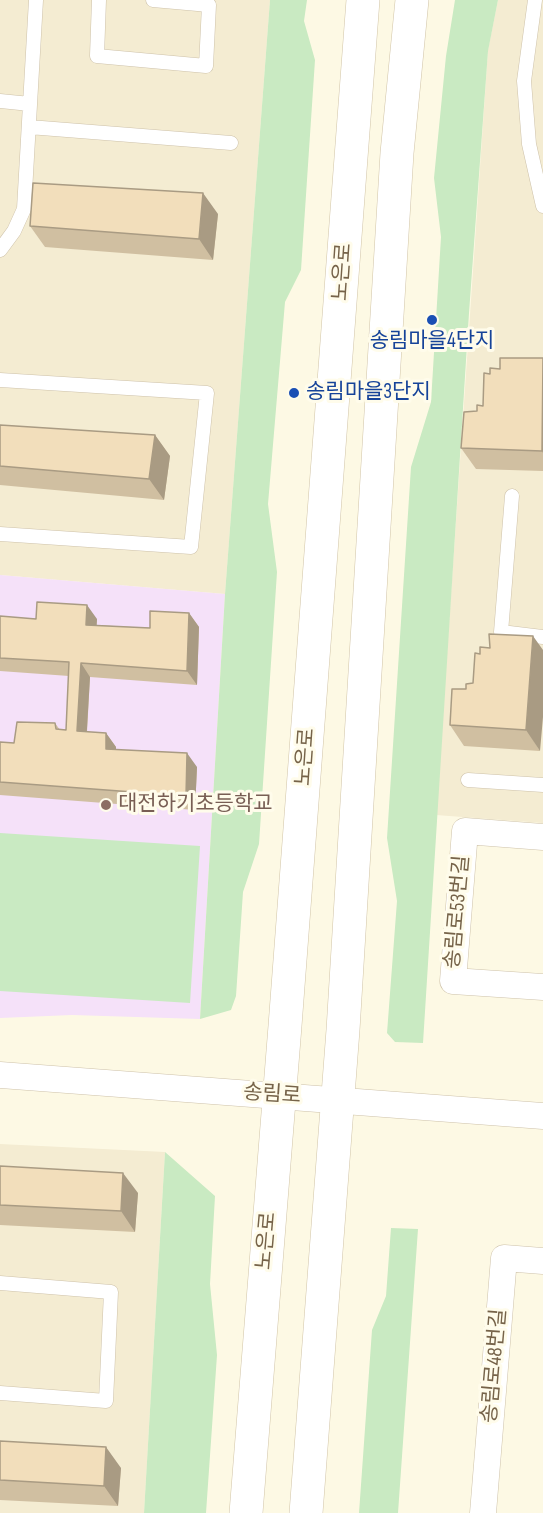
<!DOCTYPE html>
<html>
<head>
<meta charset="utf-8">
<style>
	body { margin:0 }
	canvas { display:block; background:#fdf9e4 }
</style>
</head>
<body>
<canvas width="543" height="1513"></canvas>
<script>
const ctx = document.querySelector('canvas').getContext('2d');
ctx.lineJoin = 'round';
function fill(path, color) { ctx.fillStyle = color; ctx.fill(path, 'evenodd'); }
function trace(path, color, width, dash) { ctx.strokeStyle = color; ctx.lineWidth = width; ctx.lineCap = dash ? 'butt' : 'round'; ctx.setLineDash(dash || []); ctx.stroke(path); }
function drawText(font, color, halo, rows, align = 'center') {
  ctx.font = font + ' "Sofia Sans Condensed","Noto Sans KR",sans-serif'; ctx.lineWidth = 6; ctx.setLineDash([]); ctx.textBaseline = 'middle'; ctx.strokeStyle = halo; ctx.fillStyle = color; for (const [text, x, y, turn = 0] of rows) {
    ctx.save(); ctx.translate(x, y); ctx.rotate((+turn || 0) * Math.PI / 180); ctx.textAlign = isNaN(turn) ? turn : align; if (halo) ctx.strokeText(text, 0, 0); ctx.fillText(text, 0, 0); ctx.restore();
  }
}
const residential = new Path2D(`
	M0,0H270L225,594L0,575Z
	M498,0H543V823L436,815L488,50Z
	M0,1144L165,1152L144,1513H0Z`);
const education = new Path2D(`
	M0,575L225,594L200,1019L72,1015L0,1018Z`);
const green = new Path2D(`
	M270,0H307L304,21L315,60L301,270L285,302L268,504L277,572L259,844L243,892L236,996L231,1010L200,1019L225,594Z
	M455,0H498L488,51L469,313L423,1043L395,1042L387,1033L397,901L387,838L411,467L431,402L441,237L434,178L446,56Z
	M0,833L200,846L190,1003L0,991Z
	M165,1152L215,1196L210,1284L217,1355L206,1513H144Z
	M391,1228L418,1229L398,1513H359L372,1330L386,1296Z`);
const lane = new Path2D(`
	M99,0L97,56L206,66L209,5L153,0
	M535,0L524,81L529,144L543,206
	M0,101L30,104
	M29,127L231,143
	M0,250L14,231L24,209L36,0
	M0,380L207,393L191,547L0,534
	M512,496L501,632L543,637
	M468,780L543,785
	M0,1283L111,1292L106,1401L0,1393`);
const street = new Path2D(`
	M543,837L465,831L453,981L543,987
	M0,1075L543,1116
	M483,1513L504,1258L543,1261`);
const secondary = new Path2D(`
	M246,1513L285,1026L363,0
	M306,1513L343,1030L397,153L412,0`);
const wall = new Path2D(`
	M218,214L213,260L45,247L30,226Z
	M543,358V471L476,469L461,448L477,411L483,406L490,374L500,369Z
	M0,425L155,435L170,456L164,500L0,485Z
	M189,613L199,627L197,685L90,677L87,732L106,733L116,747V750L197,767L195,810L0,795V742L14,743L55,723L60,730H66L69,676L0,671V616L36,619H97L96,625L150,628Z
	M480,654L540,751L464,746L450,725L466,689L473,683Z
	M0,1166L138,1193L135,1232L0,1225Z
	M0,1441L121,1468L118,1506L0,1500Z`);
const shadedWall = new Path2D(`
	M203,193L218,214L213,260L199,239Z
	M543,392V453L542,451Z
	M155,435L170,456L164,500L149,479Z
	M87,605L97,619L96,639L86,625Z
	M189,613L199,627L197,685L187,671Z
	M533,636L543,650V717L540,751L526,730Z
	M81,663L90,677L86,745L77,731Z
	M106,733L116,747V763L106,749Z
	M187,753L197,767L195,810L186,796Z
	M123,1173L138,1193L135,1232L121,1211Z
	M106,1447L121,1468L118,1506L104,1486Z`);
const building = new Path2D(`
	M33,183L203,193L199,239L30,226Z
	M500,358H543L542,451L461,448L464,412L477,411V405L483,406L484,373L490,374V368L500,369Z
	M0,425L155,435L149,479L0,466Z
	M37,602L87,605L86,625L150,628V611L189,613L187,671L81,663L77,731L106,733V749L187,753L186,796L0,782V742L14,743L17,722L55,723L56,729L66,730L69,662L0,658V616L36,619Z
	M489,634L533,636L526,730L450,725L452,689H466V684L473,683L475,653L480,654V647L490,648Z
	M0,1166L123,1173L121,1211L0,1205Z
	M0,1441L106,1447L104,1486L0,1480Z`);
const markers = [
	[432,320,6,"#1a4fb4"],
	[294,393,6,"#1a4fb4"],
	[106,805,6,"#8d6e63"]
];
const streetNames = [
	["노은로",343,272,-86],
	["노은로",306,757,-86],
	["송림로53번길",458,912,-85],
	["송림로",272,1095,4],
	["노은로",267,1241,-85],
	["송림로48번길",495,1366,-85]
];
const transitNames = [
	["송림마을4단지",432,342],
	["송림마을3단지",306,393,"left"]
];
const educationNames = [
	["대전하기초등학교",118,805]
];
fill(residential, '#f4ecd2');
fill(education, '#f5e1f9');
fill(green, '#c9eac2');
trace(lane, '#cec2aa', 15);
trace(street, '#cec2aa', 27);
trace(secondary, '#d1c4a7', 34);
trace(lane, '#fff', 14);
trace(street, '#fff', 26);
trace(secondary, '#fff', 33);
fill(wall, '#d0bfa1');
fill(shadedWall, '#a99b83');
fill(building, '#f2debb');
trace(building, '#a99b83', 1.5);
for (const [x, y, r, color] of markers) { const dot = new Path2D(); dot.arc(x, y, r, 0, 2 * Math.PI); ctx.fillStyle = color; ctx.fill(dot); trace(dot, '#fffceb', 2); }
drawText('21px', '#766349', '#fffceb', streetNames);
drawText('21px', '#164399', '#fffceb', transitNames);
drawText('21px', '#785e54', '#fffceb', educationNames, 'left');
</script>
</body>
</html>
